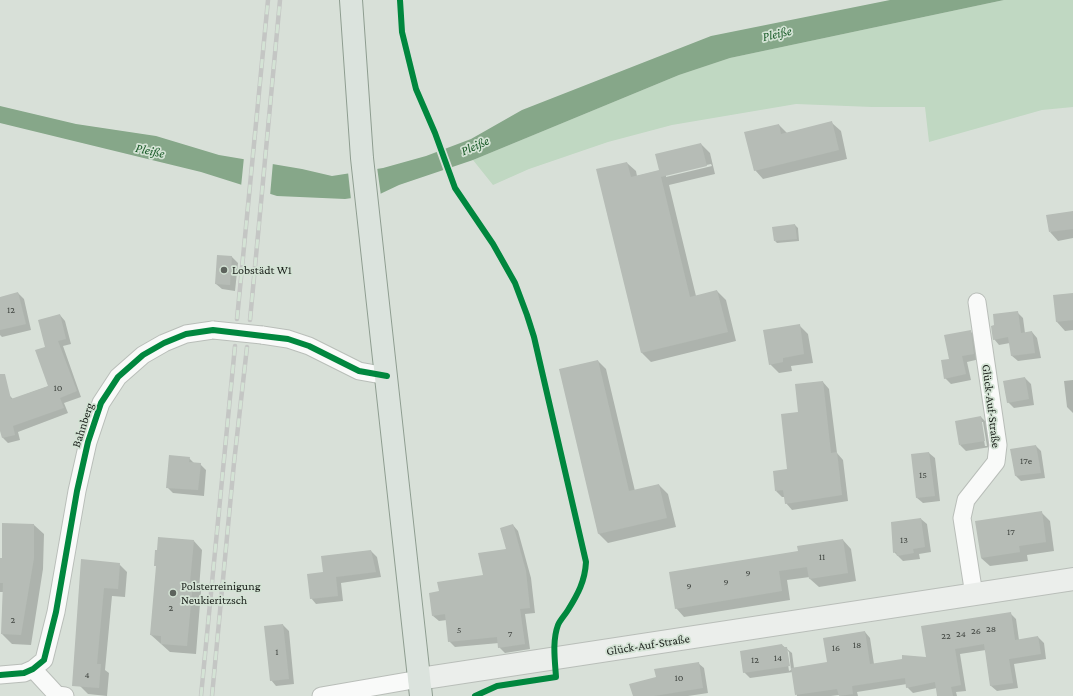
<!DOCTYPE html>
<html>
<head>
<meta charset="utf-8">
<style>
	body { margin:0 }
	canvas { display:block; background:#d8e0d8 }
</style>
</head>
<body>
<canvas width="1073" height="696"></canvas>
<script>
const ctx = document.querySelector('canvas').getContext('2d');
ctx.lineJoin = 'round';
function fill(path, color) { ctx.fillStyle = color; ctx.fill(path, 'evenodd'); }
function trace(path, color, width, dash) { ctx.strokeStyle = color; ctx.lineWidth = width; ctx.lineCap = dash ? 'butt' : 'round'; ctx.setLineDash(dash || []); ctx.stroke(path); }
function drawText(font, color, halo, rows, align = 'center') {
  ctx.font = font + ' "Crimson Pro",serif'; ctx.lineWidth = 3.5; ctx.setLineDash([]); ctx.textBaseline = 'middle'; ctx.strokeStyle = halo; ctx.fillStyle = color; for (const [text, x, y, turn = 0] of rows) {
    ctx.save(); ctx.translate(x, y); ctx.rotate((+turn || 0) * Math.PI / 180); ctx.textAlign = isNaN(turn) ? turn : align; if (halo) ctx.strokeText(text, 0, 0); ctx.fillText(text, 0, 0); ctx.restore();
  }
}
const green = new Path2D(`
	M1004,0H1073V107L1042,110L929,142L925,107H872L796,104L672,125L608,142L529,169L493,185L473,160L679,75L730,58Z`);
const water = new Path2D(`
	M890,0H1004L730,58L679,75L473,160L399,185L380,194L345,199L277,196L201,172L0,123V106L76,124L156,136L219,155L302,169L332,176L383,168L426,156L471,139L522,110L711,36Z`);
const pier = new Path2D(`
	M445,147L453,169L444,172L436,150Z
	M244,157L273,162L270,196L241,187Z
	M377,167L381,196L351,200L348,172Z`);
const shadow = new Path2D(`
	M832,123L841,131L847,159L763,179L755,170L779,125L787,133Z
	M701,144L710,153L715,174L669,185L696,296L717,291L726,300L736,341L651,362L642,353L597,170L627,163L636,171L637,176L660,171ZM711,164L712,166L666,177V174Z
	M1073,212V238L1058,241L1050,232Z
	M795,225L798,228L799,241L777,243L775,241Z
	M218,256L232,257L238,263L235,291L222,289L216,284Z
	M18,293L24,299L31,330L2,337L0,335V298Z
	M1073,294V330L1065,331L1057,322L1054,296Z
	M1017,312L1023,318L1025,333L1032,332L1037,338L1041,358L1018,361L1012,356L1010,343L999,345L994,339Z
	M60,315L65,321L71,344L63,346L81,397L64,403L68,413L18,432L20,440L8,443L3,438L0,426V398L10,396L13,399L49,386L46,347Z
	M799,325L808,334L813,363L791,366L792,371L779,373L770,364Z
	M970,331L976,337L980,359L967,362L971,380L951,384L945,378L950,359Z
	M598,361L606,369L635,491L659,485L668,494L676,527L608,543L599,534L560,370Z
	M1025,378L1031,384L1034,405L1014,408L1008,402Z
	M1073,380V413L1067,407L1064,381Z
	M823,382L829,389L837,453L843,460L848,501L792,510L786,503L785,497H782L776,491L788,470L799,413Z
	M981,417L987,423L990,447L966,451L960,445ZM981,422H983L987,446H985Z
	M1036,446L1041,451L1045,478L1021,481L1016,476L1012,450Z
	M929,453L935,458L940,501L923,503L917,498Z
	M189,458L195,464H200L206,470L204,496L173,493L167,487Z
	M1041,512L1050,521L1054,551L1027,555L1028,561L990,566L981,558Z
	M921,519L927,524L931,552L919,554L920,559L903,561L894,552Z
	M3,524L34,525L44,534L43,569L31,645L12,644L2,634L4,592H0V563L3,559Z
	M513,525L518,531L531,578L535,613L525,614L530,649L505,653L499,647V643L455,647L449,641L447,620L439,621L433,616L440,592L484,576L507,550Z
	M843,540L851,549L856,581L819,587L810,579V577L787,580L790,600L684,617L676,608Z
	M194,541L202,550L199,589L201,591L196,654L170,652L151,635L157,567L155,565Z
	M371,551L377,557L381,577L341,583L343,601L316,604L311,598L324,573Z
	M119,564L127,572L125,597L112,596L105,670L109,673L107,696L88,694L80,686V625Z
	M1010,613L1016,619L1019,640L1038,637L1044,643L1046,659L1014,664L1018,688L997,691L991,686L986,650L960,654L966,691L956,692L957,696H938L937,688L913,693L907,687V684L857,692L858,696H840L839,695L831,696H797L793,672L750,678L744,672L782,645L792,653L794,668L828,663L865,632L870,638L874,664L927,658ZM786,649L789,652L791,670L789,671Z
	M283,625L289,631L294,684L276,686L271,680Z
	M698,663L704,668L708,693L688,696H634L657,677Z`);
const building = new Path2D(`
	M832,121L839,150L754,171L744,132L779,124L781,134Z
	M701,143L707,166L661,177L690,297L717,290L728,332L641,353L596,169L627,162L631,177L659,170L655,154Z
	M1073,211V229L1049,232L1046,215Z
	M795,224L797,239L774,241L772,227Z
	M217,255L232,256L230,285L215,284Z
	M18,292L26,324L0,330V297Z
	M1073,293V320L1056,322L1053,295Z
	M1018,311L1021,333L1032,331L1035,353L1011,356L1008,337L993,340L991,326L994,325L993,314Z
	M60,314L66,339L58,341L77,391L60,398L64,408L13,426L15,435L2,438L0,431V374H5L11,399L48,386L35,350L45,347L38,320Z
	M800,324L804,354L783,358V362L769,365L763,330Z
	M971,330L974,354L962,356L966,374L944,379L941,360L949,359L944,335Z
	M598,360L629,491L659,484L667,518L598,534L559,369Z
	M1025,377L1029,399L1007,403L1003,381Z
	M823,381L831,453L837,452L842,495L785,504L783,490L775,491L773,471L787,469L781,414L798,412L795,384Z
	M981,416L985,441L959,445L955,421Z
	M1036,445L1041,473L1015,476L1010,449Z
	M929,452L935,496L916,498L911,454Z
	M169,455L190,457L189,462L201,463L198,490L166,488Z
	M1042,511L1046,542L1019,546L1020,552L981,558L975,521Z
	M921,518L925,547L913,549L914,553L897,556L896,552L893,553L891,522Z
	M2,523L34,524V558L21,635L1,634L3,583H0V558H2Z
	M513,524L526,571L530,608L520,609L525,644L498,648L497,637L448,642L445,614L432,616L429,593L439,591L437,582L483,575L478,553L506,549L500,528Z
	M158,537L194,540L190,582H193L187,646L161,644V636L150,635L156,566H154L155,550H157Z
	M843,539L848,573L809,579L807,567L779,571L782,591L675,609L669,572L798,551L797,546Z
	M371,550L376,572L336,577L338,596L310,599L307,574L323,572L321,556Z
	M81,559L120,563L118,589L104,588L97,664H101L99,688L72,686Z
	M1011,612L1015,640L1038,636L1041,654L1009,659L1013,683L990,686L984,644L955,649L961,685L951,687L953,696H937L935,682L906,688L905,678L852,686L853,694L839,696L837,689L795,695L791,668L827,662L823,638L865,631L870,664L902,659V655L926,657L921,626Z
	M283,624L289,679L270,681L264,626Z
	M782,644L783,647H787L790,666L743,673L740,651Z
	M699,662L703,688L654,696H633L629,684L656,677L654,669Z`);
const street = new Path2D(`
	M262,335L288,339L309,346L359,371L387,376
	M974,595L962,518L966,500L996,462L998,445L977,302
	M33,669L57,695L65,696
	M0,675L24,673L33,669L44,660L56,612L77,491L88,442L101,403L118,377L143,355L164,343L186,334L213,330
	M321,696L419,679`);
const secondary = new Path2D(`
	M419,679L1073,579`);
const primary = new Path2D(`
	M351,0L362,158L421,696`);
const rail = new Path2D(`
	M237,319L268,0
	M250,320L280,0
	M201,696L235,346
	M212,696L234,463L247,347`);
const streetBridge = new Path2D(`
	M213,330L262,335`);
const cycleway = new Path2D(`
	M400,0L402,32L416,89L435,133L455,188L493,244L515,283L527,315L534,337L586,562C585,581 578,594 568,610C565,615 560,620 558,625C552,641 555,661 556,677L497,686L475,696
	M0,675L24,673L33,669L44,660L56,612L77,491L88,442L101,403L118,377L143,355L164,343L186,334L213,330L288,339L309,346L359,371L387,376`);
const markers = [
	[224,270,4,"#5d635d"],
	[173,593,4,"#5d635d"]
];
const numberNames = [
	["12",11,310],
	["10",58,388],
	["17e",1026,461],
	["15",923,475],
	["17",1011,532],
	["13",904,540],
	["11",822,557],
	["9",748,573],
	["9",726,582],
	["9",689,586],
	["2",171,608],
	["2",13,620],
	["28",991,629],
	["5",459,630],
	["26",976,631],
	["7",510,634],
	["24",961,634],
	["22",946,636],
	["18",857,645],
	["16",836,648],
	["1",277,652],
	["14",778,658],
	["12",755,660],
	["4",87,675],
	["10",679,678]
];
const poiNames = [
	["Lobstädt W1",232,270],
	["Polsterreinigung",181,586],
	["Neukieritzsch",181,600]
];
const streetNames = [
	["Glück-Auf-Straße",991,406,83],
	["Bahnberg",83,425,-72],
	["Glück-Auf-Straße",648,645,-9]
];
const waterNames = [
	["Pleiße",777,34,-13],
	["Pleiße",475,146,-24],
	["Pleiße",150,151,12]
];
fill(green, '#c0d8c2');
fill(water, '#86a789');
fill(pier, '#d8e0d8');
fill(shadow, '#0003');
fill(building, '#b6bcb6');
trace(street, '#b9beb9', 19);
trace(secondary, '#b9beb9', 24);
trace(primary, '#8e9d90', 24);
trace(street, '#f9faf9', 17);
trace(secondary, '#ebeeeb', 22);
trace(primary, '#dbe3dd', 22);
trace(rail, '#c4c6c4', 4.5);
trace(rail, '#d4e3d5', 3, [9]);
trace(streetBridge, '#b9beb9', 19, []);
trace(streetBridge, '#f9faf9', 17);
trace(cycleway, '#00873e', 6);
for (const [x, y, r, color] of markers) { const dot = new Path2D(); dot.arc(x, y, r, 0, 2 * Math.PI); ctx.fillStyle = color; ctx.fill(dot); trace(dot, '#d4e3d5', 1.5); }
drawText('10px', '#424742', null, numberNames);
drawText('12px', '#1b201b', '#d4e3d5', poiNames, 'left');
drawText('12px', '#1b201b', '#d4e3d5', streetNames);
drawText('italic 13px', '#185a27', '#d4e3d5', waterNames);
</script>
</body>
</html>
